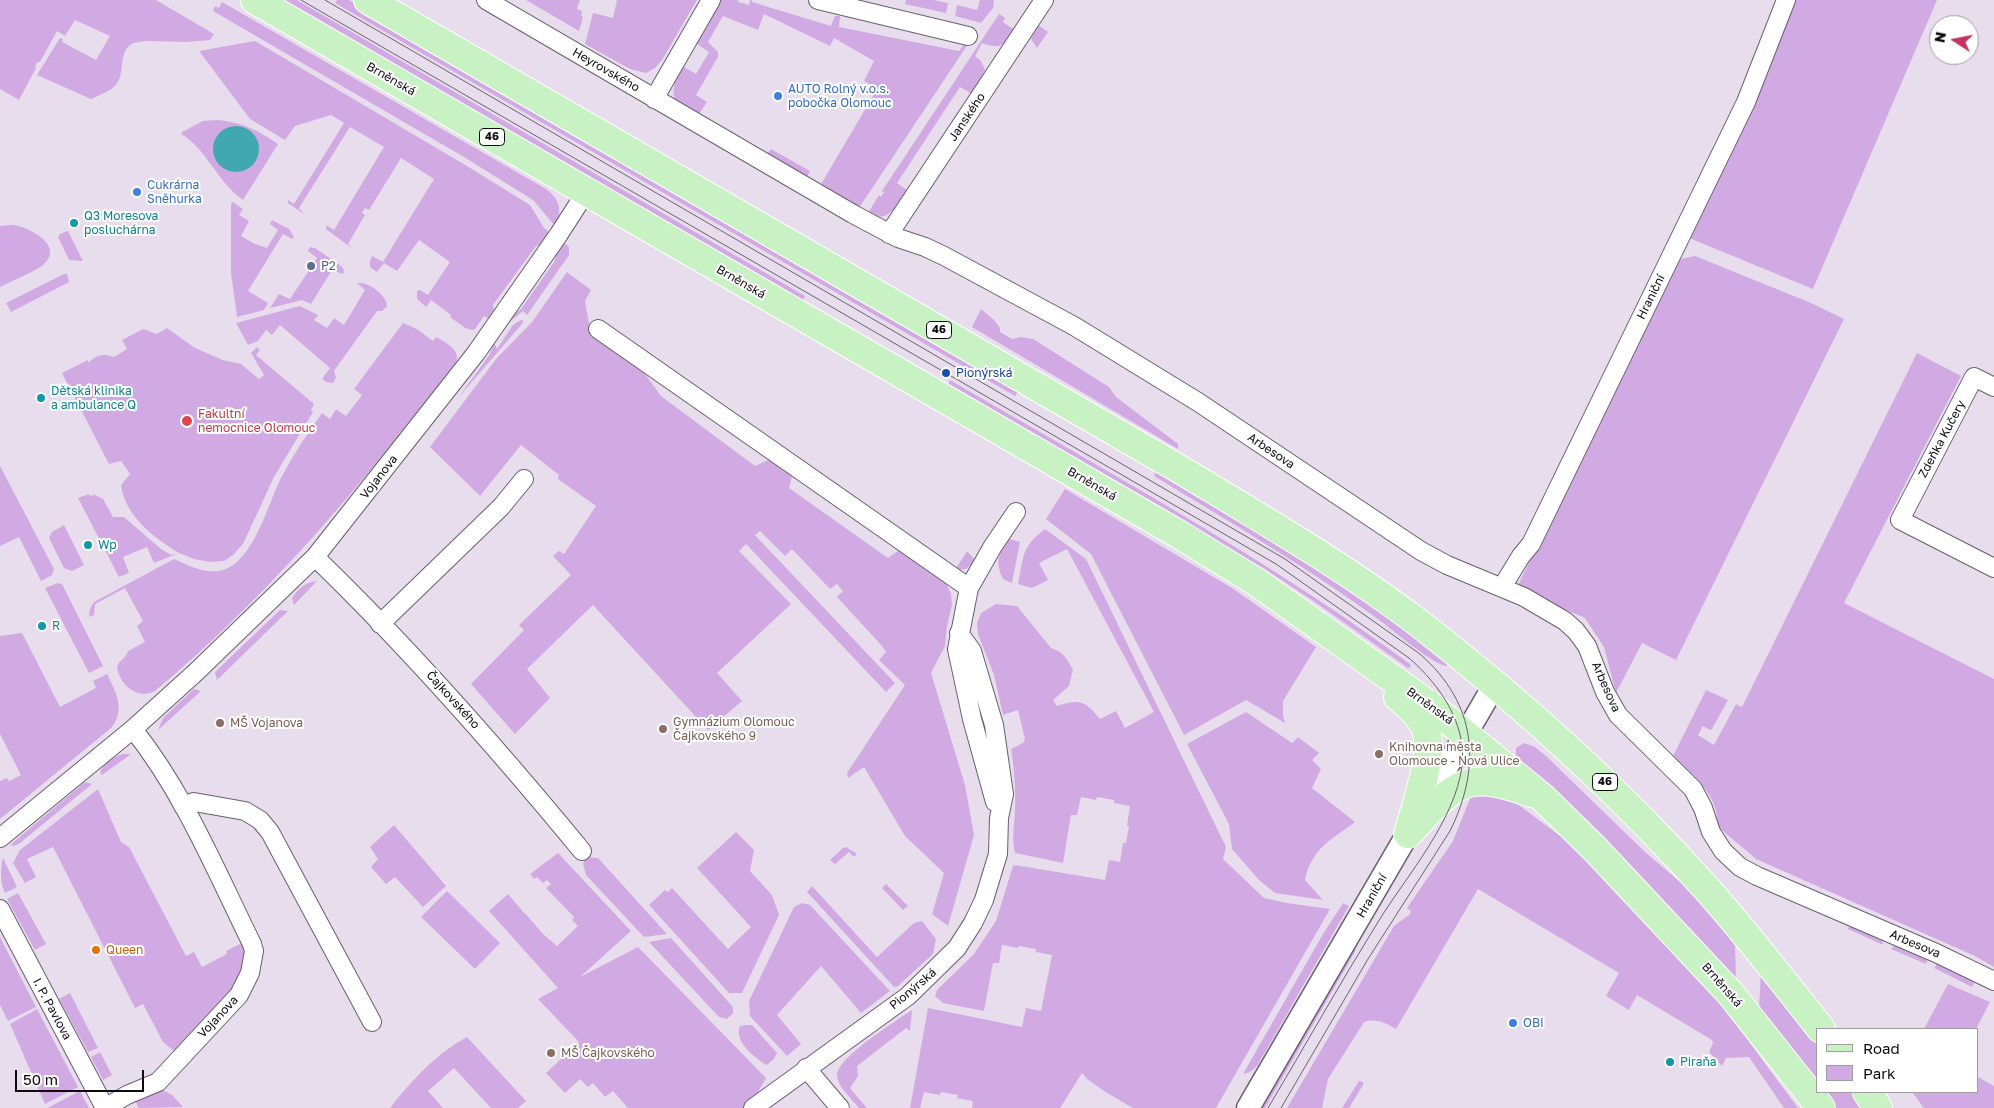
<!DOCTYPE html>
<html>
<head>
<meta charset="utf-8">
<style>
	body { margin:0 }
	#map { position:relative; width:1994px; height:1108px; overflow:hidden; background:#e8dded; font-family:"Golos Text",sans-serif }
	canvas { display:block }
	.legend { position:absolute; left:1816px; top:1028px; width:162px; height:65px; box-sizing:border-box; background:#fff; border:1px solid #9f9d9f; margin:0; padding:6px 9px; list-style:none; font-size:15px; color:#0e0a10 }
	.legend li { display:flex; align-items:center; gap:10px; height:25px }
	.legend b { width:25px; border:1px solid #9f9d9f }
	.north { position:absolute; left:1929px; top:15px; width:50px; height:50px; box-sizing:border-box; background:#fff; border:1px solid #9f9d9f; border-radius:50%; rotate:281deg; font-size:14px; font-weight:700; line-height:20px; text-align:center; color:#0e0a10 }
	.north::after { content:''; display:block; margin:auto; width:18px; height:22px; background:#c3345c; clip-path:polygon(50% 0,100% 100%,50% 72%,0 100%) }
	.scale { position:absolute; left:15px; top:1070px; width:129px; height:22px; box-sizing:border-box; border:2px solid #0e0a10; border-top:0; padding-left:6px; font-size:15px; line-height:18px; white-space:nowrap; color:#0e0a10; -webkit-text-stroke:4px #fff; paint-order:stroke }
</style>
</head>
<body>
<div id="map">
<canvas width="1994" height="1108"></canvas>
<ul class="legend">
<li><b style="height:6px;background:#c8f2c4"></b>Road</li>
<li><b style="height:14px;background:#d2aae3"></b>Park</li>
</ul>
<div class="north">N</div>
<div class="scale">50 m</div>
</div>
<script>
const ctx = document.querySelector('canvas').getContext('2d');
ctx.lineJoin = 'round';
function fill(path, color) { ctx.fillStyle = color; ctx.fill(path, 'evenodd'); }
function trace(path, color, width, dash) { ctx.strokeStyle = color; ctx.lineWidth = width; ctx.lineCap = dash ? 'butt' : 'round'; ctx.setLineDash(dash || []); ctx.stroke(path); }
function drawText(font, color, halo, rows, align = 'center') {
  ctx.font = font + ' "Golos Text",sans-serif'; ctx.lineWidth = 4; ctx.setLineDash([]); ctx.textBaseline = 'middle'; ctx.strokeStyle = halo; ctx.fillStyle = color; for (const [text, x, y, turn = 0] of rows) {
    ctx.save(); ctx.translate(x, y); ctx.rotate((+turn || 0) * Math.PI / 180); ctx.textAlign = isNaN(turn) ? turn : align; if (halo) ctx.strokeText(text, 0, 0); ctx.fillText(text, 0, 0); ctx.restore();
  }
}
const green = new Path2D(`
	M0,0H156L214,34L210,40L187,42L146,41L133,43C116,53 127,73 115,86C109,92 99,95 91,99L37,75L60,38L63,39L62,42L96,60L110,36L75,20L65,36L57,31L40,62H37L35,67L36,68L19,100L0,89Z
	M274,0H297L805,296L800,305Z
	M337,0H349L1021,388L1015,396L335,3Z
	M526,0H580L577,9L582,11L581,16L583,17L579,31Z
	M617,0H697L662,60L655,68L646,73L630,69L585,44L593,13L613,18Z
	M720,0H738V2L749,5L750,0H752V2L831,26L835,16H840L839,27L959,51L968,39L970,41L859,208L820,186L877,89L864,81L874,61L834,38L830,46L764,14L758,30L723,16L708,42L718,52V57L696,95L707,102L699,114L675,100C671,87 676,78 682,66L696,74L709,52L695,43Z
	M906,0H933L948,3L946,13L905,4Z
	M980,0H994L993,8L981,23L955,16L957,5L977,10Z
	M1792,0H1937L1813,289L1689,238Z
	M222,2L546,189C560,199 563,212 555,226L533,200L464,157L213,11L215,6L219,8Z
	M999,14L1005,18L1003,22L1013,29C1002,46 1003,50 982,43L975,56L981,61L985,70L972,94L960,87L897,183L907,190C897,205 888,225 868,213L879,195L881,197L884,192L882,191Z
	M1038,25L1048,32L1037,48L1031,39Z
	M255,41L467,166L530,205L544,228L550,233L542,245L536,246L493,305L494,311L489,319L484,316L475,329L472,330L465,328L450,317L451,315L431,300L426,307L417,299V291L420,290L428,295L450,262L419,240L397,271L384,263L377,272L370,267V261L372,256L383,262L434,179L401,158L369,210L365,208L362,213L365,215L348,244L353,249L326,229V225L334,230L384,147L350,127L299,208L304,214L288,203V200L294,204L344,123L331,115L295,126L285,140L250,119L199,51Z
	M219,120C246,124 255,129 278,144L243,200C218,183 206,148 181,134L182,132L203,121Z
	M771,149L810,171L807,177L766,155Z
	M233,202L243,209L239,215L249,221L241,236L255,244L267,248L278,230L270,224L272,220L289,229L294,237L292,239L283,234L248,291L268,303L264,310L237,317L231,273V204Z
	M13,225C29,227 66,246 43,265C31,274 13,280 0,287V226Z
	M68,231L83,261L69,260L58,237L60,234Z
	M563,242L569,247V255L527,315L523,311L507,324L514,314L521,309L554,262L557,251Z
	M310,247L315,248L341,266L344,270L343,274L332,270L311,304L302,300L270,308L279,294L290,299L317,258L308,251Z
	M1695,256L1811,303L1844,319L1676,660L1642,643L1616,693L1604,647L1585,618L1555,605L1518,585L1656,303L1681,259Z
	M567,272L591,290L585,301L590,329L637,363L661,396L755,466L771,459L792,476L789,488L888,558L899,550L940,578L946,583L951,594L952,605L947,626L945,646L931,673L965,785L974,835L948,926L932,914L944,873L905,836L864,767L848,778L847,773L905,685L879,660L886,652L882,646L837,597L843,591L837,584L830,589L792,549L785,556L760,531L755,535L895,683L886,692L746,544L739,551L791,604L717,673L742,701L708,730L593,605L527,669L550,698L515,734L471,684L524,630L519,625L571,575L553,556L559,551L564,554L596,506L558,479L559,475L521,445L480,496L430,447L496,359L532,322Z
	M64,274H67L69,282L11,312L6,303Z
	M357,283C367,281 387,295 387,306L382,311H377L334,371L336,377L333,383L326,382L322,379L330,368L280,325L272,335L266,330L258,341L248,345L236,323L300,306L318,315L314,320L327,328L334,318L344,325L365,290Z
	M981,309L994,320L1000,328V332L1012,339L1021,337L1033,339L1109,387L1116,397L1178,444V449L972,327Z
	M521,320H523L522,324L458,398L490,354L494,342L497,349L513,325Z
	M403,323L417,329L433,341L436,337C443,341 451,345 455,351C464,365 440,387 432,398H428C346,504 258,605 155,691C137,701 119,684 117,666C120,660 126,658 128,651L145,642L137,626L143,621L125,588L95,604L94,615L89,617L90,609L94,602L174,559C189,566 211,577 228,568C255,555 268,504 281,478C293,455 307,434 322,413L330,419L336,409L346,416L362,395L354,389Z
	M167,328L195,348L223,360L241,364L259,379L264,375L251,353L257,347L260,350L256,355L314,404L311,410L313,412L274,477L243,544L233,555L224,561L211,562L194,559L179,553L154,563L147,547L123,557L129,573L119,577L78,498L89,494L90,496L95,495L103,499L113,517H124L161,549L171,555L179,553C153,537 125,516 121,485L130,474L121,461L109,464L62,373L88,360V363C96,355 103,353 114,357L127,349L122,340L143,329L157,334Z
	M1917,353L1961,376L1844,603L1994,679V967L1975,956L1756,859L1717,826C1720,796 1693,775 1673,756L1706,690L1728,700L1712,729L1710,730L1703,726L1698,735L1714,745L1736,704L1742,707Z
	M950,380C1106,471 1265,557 1410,664L1411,667L1408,668L1315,602L1263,568L946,389Z
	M0,466L54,569L52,575L41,581L19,537L0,546Z
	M1158,468L1333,575L1441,653L1448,663L1447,666C1435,666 1394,631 1382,622C1309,568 1231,523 1154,476Z
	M1065,489L1232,588L1316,647L1283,701V715L1285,723L1246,700L1184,735L1091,554L1046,519Z
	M64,525L84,565L72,571L64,568L49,538L52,532Z
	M1045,529L1086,559L1226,847L1223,859L1264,898L1287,903L1330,909L1216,1108H1133L1107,1093L1087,1079L1082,1073L1060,1108H972L973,1101L957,1098L958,1095L941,1092L940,1095L924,1092L920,1108H910L928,1008L1022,1027L1026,1008L1041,1011L1052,955L1036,952V949L1019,946L1018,948L1002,945L999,963H993L984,1011L943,1003L935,996L937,990L974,954L996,921L1013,866L1015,865L1105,880L1109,860L1120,862L1123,843H1126L1129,826H1127L1130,806L1114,803V800L1097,797L1096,800L1081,797L1077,815H1071L1063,863L1015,853C1011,839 1015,824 1015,809C1016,789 1014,768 1011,749L1023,743L1025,739L1018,710L1003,715L994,675L978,634L977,623L981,613L996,604L1017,606L1051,648C1064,652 1067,659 1073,670L1069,686L1053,700L1057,706C1081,699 1084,700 1100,719L1116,711L1125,728L1154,712L1067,549L1039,563L1048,580L1032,588L1018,584C1024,556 1021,547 1045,529Z
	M1009,539L1020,542L1012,583L1003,579C994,560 999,555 1009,539Z
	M967,551L976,561L966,569L955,570Z
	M317,581L294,605L292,598C297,589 306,582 317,581Z
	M58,583L62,584L103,666L89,673L45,588Z
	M280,610L288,611L217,680L215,672Z
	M22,633L60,707L96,688L93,681L107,674C116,692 126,710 111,728L0,819V781L7,778L9,781L21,775L0,734V636Z
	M194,689L201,691L158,730L163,718Z
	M1246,712L1292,743L1298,737L1319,753L1312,760L1321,769L1312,788L1355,822C1331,840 1311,849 1305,880L1323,900L1275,893L1259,880L1232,849L1229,824L1187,744Z
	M1524,743L1535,747L1546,756L1645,852L1686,887L1735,939L1736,982L1635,870L1608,843L1516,760V748Z
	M123,754H131L102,775L100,772C104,763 114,757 123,754Z
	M85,782L92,784L20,843L14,846L10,845Z
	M98,789L121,842L129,847L186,956L194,952L202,967L227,954L226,951L242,943L249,961L232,993L174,1051L163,1042L143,1004L135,1008L53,847L27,859L36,877L25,883L13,863L20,850Z
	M1476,793L1503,796L1516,803L1567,841L1585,857L1713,993L1798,1108H1784L1749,1057L1726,1058L1722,1066L1709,1052L1713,1043L1712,1040L1637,995L1629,1010L1606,996L1619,973L1478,889L1396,1029C1385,1023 1377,1018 1364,1022L1328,1079L1322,1108H1287L1394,926L1409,915L1411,911L1407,908L1453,841L1471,796Z
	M394,825L446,886L423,907L395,877L386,884L371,867L378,859L370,847Z
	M736,832L754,850L750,871L772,895L779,915L742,993H729L649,905L665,890L668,892L672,888L728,949L751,927L697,868Z
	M846,847L857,854L854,857L849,852L835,864L830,860L843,848Z
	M558,853L631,931L580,977L638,947L766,1078L749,1108H628L613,1091L605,1097L593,1083L588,1087L580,1079L565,1093L546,1073L579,1042L538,999L558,988L489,911L508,894L524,913H525L543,934L557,946L578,926L572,920L574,917L546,888L551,884L547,880L543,883L537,877L534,879L530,874Z
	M586,857L598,858L667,934L644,937L586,875L583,864Z
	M3,858L17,887L5,893C0,883 0,870 3,858Z
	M886,884L908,906L903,910L882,888Z
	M812,886L877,957L914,923L922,921L936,939L933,954L898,986L894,987L807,892Z
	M447,891L500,943L475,969L421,917Z
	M18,893L46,944L35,950L7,899Z
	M802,903L810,905L890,991L861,1013L821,966L777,1015L801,1044L787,1056L750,1016L749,1001L794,907Z
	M1343,903L1349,906L1257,1066L1250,1072L1243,1074L1323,934Z
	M1850,924L1882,938L1883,945L1848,929Z
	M0,937L36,1007L8,1021L0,1005Z
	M671,938L733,1007V1013L727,1019L719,1017L649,942Z
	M1896,944L1928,958L1926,964L1891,949Z
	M1353,949L1356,950L1265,1108H1261Z
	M1938,963L1976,979L1972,987L1934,968Z
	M1761,969L1818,1045V1086L1759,1010Z
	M1948,984L1990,1002L1976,1029H1924Z
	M70,993L98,1048L88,1052L59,999Z
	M37,1009L78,1087L45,1104L10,1024Z
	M912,1010L910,1031L906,1028L857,1066L858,1076L850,1088L867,1108H859C852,1099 838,1087 837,1076C835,1059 897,1020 912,1010Z
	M746,1025H752L777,1053L774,1059L767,1065C755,1059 733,1040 740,1026Z
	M467,1037L526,1101L518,1108H491L454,1068L428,1091L443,1108H390C411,1081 437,1053 467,1037Z
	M100,1052L112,1075L103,1080L91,1057Z
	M1978,1077L1994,1086V1108H1924L1912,1092H1978Z
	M1359,1081L1363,1082V1085L1349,1108H1342Z
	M159,1088L172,1095L183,1107L139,1108L134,1099Z
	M80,1091L89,1108H47Z
	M1822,1092H1851L1863,1108H1834Z`);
const water = new Path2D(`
	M213 149a23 23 0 1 1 46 0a23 23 0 1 1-46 0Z`);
const minor = new Path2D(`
	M486,0L853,214L898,238L925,247L944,256L1074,326L1198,402L1421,551L1447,565L1524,597L1565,621L1576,631L1587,646L1605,692L1618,715L1693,789L1703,808L1711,832L1723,851L1740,867L1757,876L1936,953L1994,981
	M818,0L968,36
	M654,99L711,0
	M889,234L1044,0
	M598,329L969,588
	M1994,387L1974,377L1900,520L1994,568
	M315,557C410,649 498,749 582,851
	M1502,587L1521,556L1531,544L1746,102L1786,0
	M380,624L501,507L524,479
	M995,802L972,719L957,649L969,588L993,546L1016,512
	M183,806L194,802L245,811L260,820L270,832L372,1022
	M0,838L133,729L195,673L315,557L476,353L559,234L586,192
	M0,909L105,1108
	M806,1068L840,1108
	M105,1108L127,1095L158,1082L239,995L250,973L254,951L252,944C216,871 184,793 133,729
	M753,1108L908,996L957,948L973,923L984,900L998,854L999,818L1004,794L994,725L972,651L959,633`);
const tertiary = new Path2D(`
	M1248,1108L1495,684`);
const primary = new Path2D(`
	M255,0L1180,535L1255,581L1432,707L1542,797L1595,849L1730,993L1821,1108
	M368,0L1181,470C1262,519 1345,567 1420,624C1523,704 1620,792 1707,889C1747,934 1784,982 1821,1029
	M1398,697C1408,705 1418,714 1424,725C1437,749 1415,808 1408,834
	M1409,833C1424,817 1448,788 1469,783C1490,778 1512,787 1531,793
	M1867,1092L1878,1108`);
const tram = new Path2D(`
	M301,0L1276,564L1409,658C1440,685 1467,724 1462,766C1455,821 1407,875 1378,922C1340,983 1305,1046 1268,1108
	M325,0L1285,559L1420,654C1477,704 1482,766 1450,831L1368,959L1281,1108`);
const markers = [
	[778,96,5,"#3f7fe0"],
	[137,192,5,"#3f7fe0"],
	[74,223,5,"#0f9aa8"],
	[311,266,5,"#5c6f8a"],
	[946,373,5,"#1a4fb4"],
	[41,398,5,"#0f9aa8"],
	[187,421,6,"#e0444e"],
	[88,545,5,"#0f9aa8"],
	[42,626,5,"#0f9aa8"],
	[220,723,5,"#8d6e63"],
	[663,729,5,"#8d6e63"],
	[1379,754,5,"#8d6e63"],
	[96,950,5,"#e8710a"],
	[1513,1023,5,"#3f7fe0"],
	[551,1053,5,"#8d6e63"],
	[1670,1062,5,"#0f9aa8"]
];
const shields = [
	[492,137,25],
	[939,330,25],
	[1605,782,25]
];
const shieldNames = [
	["46",492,137],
	["46",939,330],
	["46",1605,782]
];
const streetNames = [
	["Heyrovského",606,70,30],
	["Brněnská",391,79,30],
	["Janského",967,117,-56],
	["Brněnská",741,282,30],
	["Hraniční",1651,297,-64],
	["Zdeňka Kučery",1942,439,-62],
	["Arbesova",1271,451,34],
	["Vojanova",379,477,-52],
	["Brněnská",1092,484,30],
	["Arbesova",1606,687,66],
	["Čajkovského",453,700,48],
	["Brněnská",1430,706,36],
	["Hraniční",1372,896,-60],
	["Arbesova",1915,944,23],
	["Brněnská",1722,985,49],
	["Pionýrská",913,989,-40],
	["I. P. Pavlova",52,1009,62],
	["Vojanova",218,1017,-47]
];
const shopNames = [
	["AUTO Rolný v.o.s.",788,89],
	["pobočka Olomouc",788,103],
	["Cukrárna",147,185],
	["Sněhurka",147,199],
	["OBI",1523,1023]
];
const cultureNames = [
	["Q3 Moresova",84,216],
	["posluchárna",84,230],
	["Dětská klinika",51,391],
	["a ambulance Q",51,405],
	["Wp",98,545],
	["R",52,626],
	["Piraňa",1680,1062]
];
const serviceNames = [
	["P2",321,266]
];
const transitNames = [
	["Pionýrská",956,373]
];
const healthNames = [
	["Fakultní",198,414],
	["nemocnice Olomouc",198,428]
];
const educationNames = [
	["Gymnázium Olomouc",673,722],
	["Čajkovského 9",673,736],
	["MŠ Vojanova",230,723],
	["Knihovna města",1389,747],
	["Olomouce - Nová Ulice",1389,761],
	["MŠ Čajkovského",561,1053]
];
const foodNames = [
	["Queen",106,950]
];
fill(green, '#d2aae3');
fill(water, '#41a8b0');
trace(minor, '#695f6d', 20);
trace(tertiary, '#695f6d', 25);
trace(primary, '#fff', 30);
trace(minor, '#fff', 18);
trace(tertiary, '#fff', 22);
trace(primary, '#c8f2c4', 28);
trace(tram, '#69626c', 1);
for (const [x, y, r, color] of markers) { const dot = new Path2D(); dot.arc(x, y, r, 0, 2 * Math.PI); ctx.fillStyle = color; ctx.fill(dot); trace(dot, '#fff', 2); }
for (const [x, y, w] of shields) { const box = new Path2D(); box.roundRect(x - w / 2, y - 8.5, w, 17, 4); ctx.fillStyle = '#fff'; ctx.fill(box); trace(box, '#0e0a10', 1); }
drawText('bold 11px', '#0e0a10', null, shieldNames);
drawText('12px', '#0e0a10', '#fff', streetNames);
drawText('12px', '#366cbe', '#fff', shopNames, 'left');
drawText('12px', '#0d838f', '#fff', cultureNames, 'left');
drawText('12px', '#4e5e75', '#fff', serviceNames, 'left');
drawText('12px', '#164399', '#fff', transitNames, 'left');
drawText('12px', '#be3a42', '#fff', healthNames, 'left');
drawText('12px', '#785e54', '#fff', educationNames, 'left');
drawText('12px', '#c56008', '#fff', foodNames, 'left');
</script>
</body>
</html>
